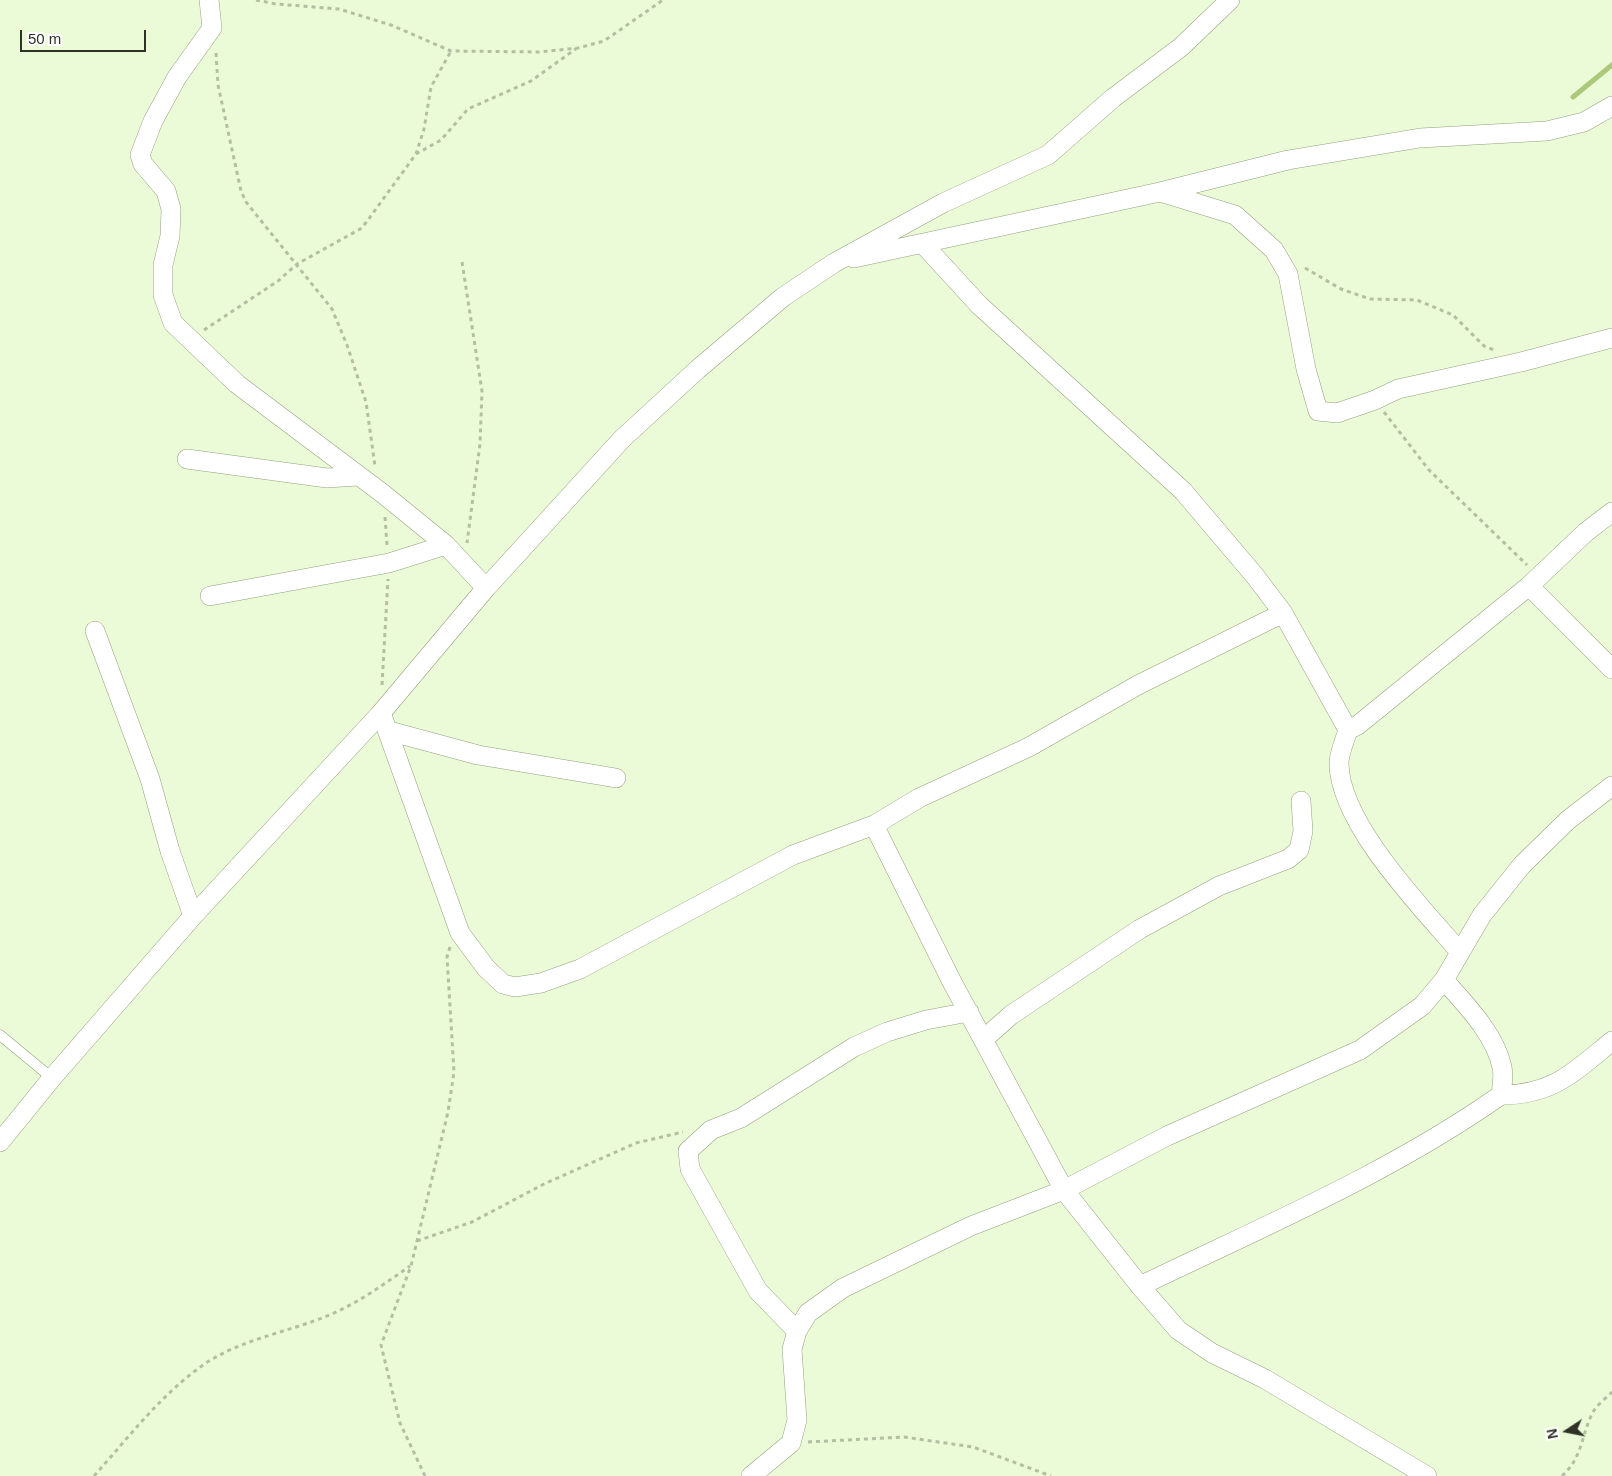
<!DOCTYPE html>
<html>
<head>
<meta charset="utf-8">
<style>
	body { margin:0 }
	#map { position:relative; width:1612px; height:1476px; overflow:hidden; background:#ecfbd7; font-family:Arial,sans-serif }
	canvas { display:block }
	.north { position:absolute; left:1542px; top:1406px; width:50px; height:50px; -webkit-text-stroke:4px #fff; paint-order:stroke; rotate:259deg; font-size:14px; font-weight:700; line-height:20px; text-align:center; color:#2e3326 }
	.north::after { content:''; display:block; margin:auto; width:18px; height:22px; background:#2e3326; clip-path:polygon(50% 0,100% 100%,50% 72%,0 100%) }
	.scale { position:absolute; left:20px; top:30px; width:126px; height:22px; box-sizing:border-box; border:2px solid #2e3326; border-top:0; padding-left:6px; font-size:15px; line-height:18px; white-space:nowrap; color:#2e3326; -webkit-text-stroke:4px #fff; paint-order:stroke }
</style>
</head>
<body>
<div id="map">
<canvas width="1612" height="1476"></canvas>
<div class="north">N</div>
<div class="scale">50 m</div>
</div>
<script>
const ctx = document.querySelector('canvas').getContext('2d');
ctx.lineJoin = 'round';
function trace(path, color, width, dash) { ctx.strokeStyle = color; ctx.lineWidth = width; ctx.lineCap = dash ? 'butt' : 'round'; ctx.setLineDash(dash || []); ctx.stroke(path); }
const stream = new Path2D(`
	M1573,97L1612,65`);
const path = new Path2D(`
	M256,0L276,4L339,9L391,25L451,51L539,52L578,48L604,41L663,0
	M216,53L218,85L241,191L246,202L332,309L347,345L366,402L375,466
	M416,154L441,140L468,109L531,81L577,48
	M462,262L482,391L480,444L467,543
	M1305,268L1341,289L1370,299L1417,300L1453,315L1484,346L1494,350
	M204,330L278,281L297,264L362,228L416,154L424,129L431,87L451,51
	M1384,412L1429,470L1527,565
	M385,517L387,545
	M382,685L388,579
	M417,1241L472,1222L544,1184L636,1143L683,1132
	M808,1442L904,1437L973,1447L1051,1476
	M94,1476C129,1437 162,1393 206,1363C241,1340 283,1333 322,1318C354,1306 383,1285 410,1266
	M425,1476L400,1423L381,1345L411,1266L448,1112L454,1072L447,957L450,947
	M1562,1476C1583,1457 1581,1435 1593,1412C1597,1405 1606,1398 1612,1392`);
const lane = new Path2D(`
	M0,1035L52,1078`);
const street = new Path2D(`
	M209,0L212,28L177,77L153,121L140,155L143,164L166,191L171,209L170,236L163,265V295L173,323L237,384L382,493L446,545L486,588
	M1160,192L1235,215L1274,250L1288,274L1306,369L1318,411L1337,413L1375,400L1398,389L1521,362L1612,338
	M923,244L979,305L1183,491L1255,576L1283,613L1348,730
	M854,258L1160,192L1288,160L1420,138L1547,131L1584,122L1612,106
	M187,459L327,478L358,476
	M1529,586L1612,669
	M210,596L389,563L446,545
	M95,631L150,779L170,851L193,916
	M381,713L460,933L486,968L503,984L515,987L541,983L580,969L793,855L874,825L919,798L1029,747L1138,685L1283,613
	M389,731L478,755L616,778
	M874,825L951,980L1064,1190L1140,1286L1178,1330L1212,1353L1265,1379L1427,1476
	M1460,952C1422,908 1339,823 1339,763C1339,753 1345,740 1348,730L1358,725L1529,586L1586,532L1612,512
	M984,1039L1011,1015L1140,929L1219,886L1288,859L1299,850L1303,831L1301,801
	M1501,1095C1553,1095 1574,1072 1612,1041
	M0,1142L52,1078L193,916L381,713L486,588L622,439L698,369L783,297L834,263L943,203L1048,155L1113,98L1181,47L1230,0
	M1140,1286C1262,1227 1390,1173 1501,1095C1502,1086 1504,1076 1502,1067C1495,1034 1466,1005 1444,980
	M797,1331L758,1291L690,1169L688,1151L711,1130L741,1118L854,1047L887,1032L926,1020L969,1012
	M751,1476L791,1443L797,1420L792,1349L797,1331L808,1313L843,1288L971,1226L1064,1190L1167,1136L1360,1050L1422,1006L1444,980L1482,915L1522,865L1568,820L1612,786`);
trace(stream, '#abc87b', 5);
trace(lane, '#93a07f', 11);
trace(street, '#93a07f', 20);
trace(path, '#b3bfa2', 3, [4, 4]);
trace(lane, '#fff', 10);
trace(street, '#fff', 19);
</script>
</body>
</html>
